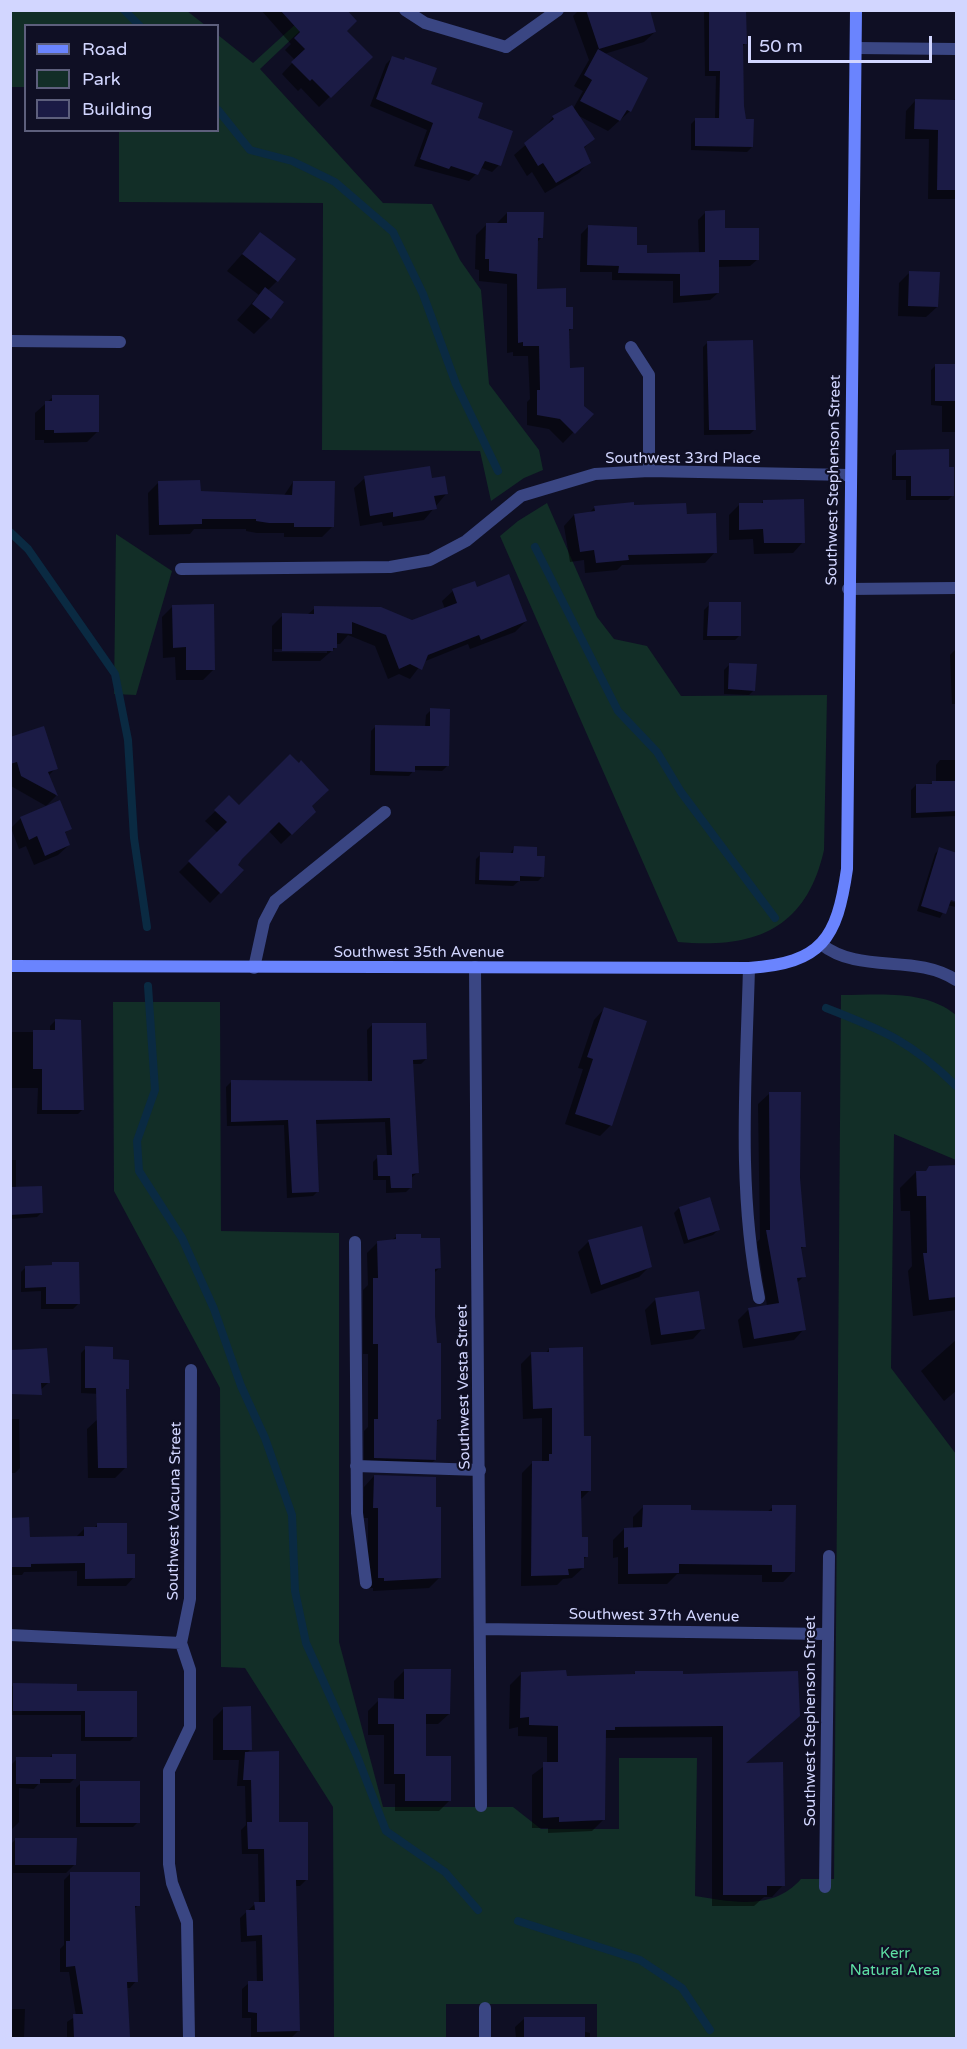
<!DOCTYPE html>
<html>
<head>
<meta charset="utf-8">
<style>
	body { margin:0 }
	#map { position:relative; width:967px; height:2049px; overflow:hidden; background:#0f0f24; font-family:"Varela Round",sans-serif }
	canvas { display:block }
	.frame { position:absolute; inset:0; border:12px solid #d2d6ff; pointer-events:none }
	.legend { position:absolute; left:24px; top:24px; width:195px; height:108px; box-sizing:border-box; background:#0f0f24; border:2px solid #5d5f7c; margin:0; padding:8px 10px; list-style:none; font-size:18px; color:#d2d6ff }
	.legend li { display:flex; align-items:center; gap:12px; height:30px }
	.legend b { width:30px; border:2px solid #5d5f7c }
	.scale { position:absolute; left:748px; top:36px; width:184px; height:27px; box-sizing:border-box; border:3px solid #d2d6ff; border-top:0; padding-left:8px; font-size:18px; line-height:21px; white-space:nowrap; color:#d2d6ff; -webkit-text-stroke:4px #0f0f24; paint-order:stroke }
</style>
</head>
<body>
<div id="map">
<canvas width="967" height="2049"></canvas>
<div class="frame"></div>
<ul class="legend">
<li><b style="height:8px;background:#6a84fe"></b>Road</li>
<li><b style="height:16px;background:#122e27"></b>Park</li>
<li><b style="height:16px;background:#1b1b45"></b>Building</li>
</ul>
<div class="scale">50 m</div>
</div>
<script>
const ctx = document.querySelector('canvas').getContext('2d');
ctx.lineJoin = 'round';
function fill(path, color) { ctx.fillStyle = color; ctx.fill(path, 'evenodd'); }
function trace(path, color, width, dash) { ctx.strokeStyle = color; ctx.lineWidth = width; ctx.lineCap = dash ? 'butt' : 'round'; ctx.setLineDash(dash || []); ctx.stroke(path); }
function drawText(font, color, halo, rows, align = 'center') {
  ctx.font = font + ' "Varela Round",sans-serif'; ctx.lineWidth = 4.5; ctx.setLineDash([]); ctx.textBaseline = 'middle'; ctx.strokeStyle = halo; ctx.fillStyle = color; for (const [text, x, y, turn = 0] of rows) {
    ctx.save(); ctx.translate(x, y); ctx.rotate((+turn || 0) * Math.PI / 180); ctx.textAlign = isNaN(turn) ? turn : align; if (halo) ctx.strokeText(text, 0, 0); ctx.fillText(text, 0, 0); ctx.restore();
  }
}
const green = new Path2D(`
	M11,10L187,11L205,25L26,26L25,87H11Z
	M310,11H321L260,69L383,203L432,204L460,260L481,290L489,384L539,450L543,470L524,478L491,501L480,451L322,450L323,203L119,202V131L218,130V35L253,63Z
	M547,503L597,617L614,639L647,646L681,696L827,695L824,850C806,930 754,949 678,942L500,536L518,521Z
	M116,534L172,571L136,695L114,694Z
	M841,995C880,995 925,989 956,1015V1160L894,1134L891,1368L956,1454V2038H597V2004H446V2038H334L333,1807L245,1668L221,1667L220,1388L114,1191L113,1002H220L221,1231L339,1233V1642L383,1807H513L541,1829H619V1758H697L695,1896C733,1902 773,1911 801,1879H834Z`);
const shadow = new Path2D(`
	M261,10H345V31L371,57L319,107L301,88L298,91L282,74L295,60L285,50L291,44Z
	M579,10H649L655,32L644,42L604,54L630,111L608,131L577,115L593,139L583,149L589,162L579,173L545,193L532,172L527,176L514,155L543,130L553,117L573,109L583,91L574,86L589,60L573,16Z
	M704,10H741L745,44L742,47L744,120L752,147L747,152L691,150V124L696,119L715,120L716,76H705Z
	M393,57L403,61L405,58L429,85L476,118L499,165L492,172L482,168L469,181L414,166L427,130L370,106L386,64Z
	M956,98V199H928L929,139H905L906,111L915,101L952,102Z
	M706,212L758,259L750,266L717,267L718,293L710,300L673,303V281L612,280V272H580L581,234L588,227L636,247L646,254L699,253L698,220Z
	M507,213L542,237L536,243L535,291L564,308L571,329L568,332V369L583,406L591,414L563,443L549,429L527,425V402L530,399L528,356H513V352L507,353V284L479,281V270L475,269L476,235L487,224H496Z
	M260,234L277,281L267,291L270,318L254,334L237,320L259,295L227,271Z
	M910,272L937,307L926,317L898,316L899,283Z
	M708,342L755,429L750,434L704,435L703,347Z
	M936,365H956V432H942V406L931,405V370Z
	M53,397L98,431L87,442L44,443V440H35V413Z
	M897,451L947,469L953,495L948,500H906V480H892V456Z
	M365,478L431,480L446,494L424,520L383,526L382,522L360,526L354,488Z
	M159,482L199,493L283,497L293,482L333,526L322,537H284V533H257L246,531V529H194L190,534L149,535L148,493Z
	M763,501L803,542L793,553L754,554L753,539L729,540V515L739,505H760Z
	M595,507H633L685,515L715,552L705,563L622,565L617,570L585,573L584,560L570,562L564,526L574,515L589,513Z
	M474,583L476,589L526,621L515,632L470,649L468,644L423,662L410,679L399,674L388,679L375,646L348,635L340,644H335V648L320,661H272V626L283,615H307L315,608L412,621L445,609L442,601L453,591ZM274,649L327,650V653L274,652Z
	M740,603V635L735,640H703L704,610L709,605Z
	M173,606L214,669L203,680H176L175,657L163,658L162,617Z
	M955,650L956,704H952L950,655Z
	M729,665L754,690L749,695L724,694V670Z
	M431,710L447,766L442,771L414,770L409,776L370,775L371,731L376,726L425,727L426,715Z
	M10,738L56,768L48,776L56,796L46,806L11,786Z
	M940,760H956V816L911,818V790L916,785L936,783V765Z
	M298,765L310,807L314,812L281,844L268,830L236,865L242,870L210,903L179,872L218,833L205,821L229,798L239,807Z
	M21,818L70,828L64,834L69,845L58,855L34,865L26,846L19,849L11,828Z
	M514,848L536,857L543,876L538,881H519L513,886L475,884L476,859L481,854L509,855Z
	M939,849L943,899L956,903V907L947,905L940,918L917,911L935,854Z
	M604,1009L611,1125L600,1136L565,1124L583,1069L578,1068L594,1020Z
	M55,1021L83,1109L78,1114H37L38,1088H10V1032H50V1026Z
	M372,1025L426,1059L421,1064H412L417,1173L411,1178V1187L406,1192L386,1193V1180H373V1162L378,1157L387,1156L385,1122L314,1124L318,1191L313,1196L287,1198L284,1125L227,1126L226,1087L231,1082H368L367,1030Z
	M769,1094L799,1178L804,1246L800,1250L804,1276L796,1284L804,1329L794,1340L743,1348L738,1320L749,1309L767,1306L757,1242L760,1239L758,1104Z
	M10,1160H16V1189L42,1212L37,1217L10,1219Z
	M956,1170V1310L913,1316L908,1271L912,1266L910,1211H901L900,1188L916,1172Z
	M679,1208L718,1230L713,1235L684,1244L674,1213Z
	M397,1236L419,1240L440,1267L434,1273V1316L440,1419L435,1423V1460L424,1470L364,1468V1431L368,1427V1354H363V1290L368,1285L367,1253L378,1242L392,1240Z
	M589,1241L650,1266L639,1277L591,1294L578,1252Z
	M26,1267L78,1304L73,1309H41V1291L21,1292V1272Z
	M656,1299L703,1328L693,1339L651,1345L645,1310Z
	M956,1340V1391L944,1401L921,1371Z
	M86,1348L112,1361L127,1388L120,1395L81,1393V1353Z
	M549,1349L583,1438L590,1490L579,1501L581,1539L587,1556L583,1560V1568L572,1578L563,1579L557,1585L521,1586L522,1473L533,1462H542V1418L523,1419L521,1364L532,1353L545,1354Z
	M10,1351L48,1383L37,1393Z
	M10,1419H19L20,1468L15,1473H10Z
	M98,1419L126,1467L115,1478H88L87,1429Z
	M374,1476L435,1508L440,1577L429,1588L373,1591V1588H368V1518H363L364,1487Z
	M643,1507L690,1511L767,1512L773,1507L794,1571L783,1582H762V1575L677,1574L667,1584H618V1557L613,1558V1540L624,1529H633V1517Z
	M10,1521L29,1538H75L84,1529H93L97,1525L125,1555L134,1577L126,1586H77V1571L24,1572L22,1575H10Z
	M405,1670L449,1714L438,1724H424V1757L449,1801L439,1811H395V1784H384V1735H368V1711L379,1700H394V1681Z
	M636,1672L681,1675L797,1672L744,1765L783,1885L772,1897H764L754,1906H712V1737L604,1738V1819L592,1831L548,1833V1828H532V1775L547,1764V1737L518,1736V1727L509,1729L510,1685L522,1673L565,1678L632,1676Z
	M14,1685L75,1693L135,1736L130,1741H81V1715H10V1688Z
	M224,1708L251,1749L247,1753L306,1880L300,1886H295L298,2031L292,2037L251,2038V2018H242V1989L249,1983H257L256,1941L241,1942L240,1918L255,1904H259L258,1854H242L241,1830L246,1825L245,1786H237L239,1760H213V1719Z
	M52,1755L75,1778L70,1783H39L34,1789L19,1788V1822L10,1831L12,1764L17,1759H48Z
	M81,1783L138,1822L133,1827H76V1788Z
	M15,1840L75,1864L66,1873H13L12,2009H25L24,2038H10V1845Z
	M71,1873L138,1905L134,1909L136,1981L130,1988H126V2038H67V2022L76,2016L69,1972H60V1949L64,1945V1880Z
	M525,2018L590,2033V2038H516L515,2027Z`);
const stream = new Path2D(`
	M124,10L140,26
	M218,110L250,150L292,161L335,182L393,232L423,294L456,384L498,471
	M10,532L28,549L115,674L128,740L134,838L147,927
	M535,547L618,711L657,752L681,792L775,918
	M148,986L155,1090L137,1141L139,1171L182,1238L214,1309L241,1386L265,1438L292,1515L295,1591L306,1643L357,1756L386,1831L445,1872L478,1910
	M826,1008C883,1030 912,1042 956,1086
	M518,1921L640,1960L682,1988L710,2030`);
const building = new Path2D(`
	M280,10H347L357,21L347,31L373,57L331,98L312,79L310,81L291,62L305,49L294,38L300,32Z
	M586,10H650L656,32L599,49Z
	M709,10H746L747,44H743L744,106L746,119H754L753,147L695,146V118H719L720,71H709Z
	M598,49L648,78L631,112L627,110L620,121L580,101L592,80L584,75Z
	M392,56L404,60L405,57L437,68L431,84L483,103L478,118L513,131L501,166L485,161L478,175L451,166L449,169L420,159L433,123L376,99Z
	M915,99L957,100V190H937L938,130L914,129Z
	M572,105L595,139L584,147L591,163L556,183L543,163L538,166L524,143L554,119L552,116Z
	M725,210V228H759V260H719V293L680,296V274L618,273L619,266L587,265L588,225L637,227V245H647V253L705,252V211Z
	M507,212H544L543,238H538L537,289L566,288V307H573V329H569L570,368L584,367V406L594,414L575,434L560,419L537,415V390H540L539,346H523V342L518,343L517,274L489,271V259H485L486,223H507Z
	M260,232L296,259L278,282L242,254Z
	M909,271L940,272L938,307L908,306Z
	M265,287L284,302L271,319L252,304Z
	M753,340L756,430H709L707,341Z
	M935,364H957V401H935Z
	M52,395H99V432L54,433V430H45V401H52Z
	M949,449V467H954V496H911V476H896V450Z
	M430,466L432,478L445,476L448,494L434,496L437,509L393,517V512L370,516L364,476Z
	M200,480L201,491L292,495L293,481H335L334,527H294V523H269L256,521V519H202V524L159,525L158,481Z
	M804,499L805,543H764L763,529L739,530V503H763V500Z
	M634,502V505L686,503L687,514L716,513L717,553L628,555L629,560L596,563L594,550L580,552L574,514L595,511L594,506Z
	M509,574L527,621L481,640L479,635L428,655L422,670L410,664L399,669L386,635L352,622V634L337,633V648H333V651H282V613L314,614V606L381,607L412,620L457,603L452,589L475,581L477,587Z
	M709,602H741V636H707Z
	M214,604L215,670H186V647L173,648L172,605Z
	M729,663L757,664L755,691L728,689Z
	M430,708L450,709L449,766H415V772L375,771V725L430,726Z
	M44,726L58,769L48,772L58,796L21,776L17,762L10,764V737Z
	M290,754L299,763L301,760L329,790L312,806L316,812L292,835L279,822L242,859L238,865L244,870L221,894L188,861L227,822L214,810L229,795L239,805Z
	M932,781H957V811L916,813V784H932Z
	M60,800L72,829L65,832L70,845L45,856L37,836L29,840L20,817Z
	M514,846L537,847V856H545L544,877L520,876V881L479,880L480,852L513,853Z
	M939,847L957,853V902L951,900L946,914L921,906Z
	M604,1007L647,1021L612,1126L575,1114L593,1059L587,1057Z
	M55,1019L81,1020L84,1110H42V1069H33V1030H55Z
	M372,1023H426L427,1059L413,1060L419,1173L412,1174V1188H391L390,1176H378L377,1155H392L390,1118L316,1120L319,1192L292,1193L288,1120L231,1122V1080L372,1081Z
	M769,1092H801L800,1178L806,1247H801L806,1277L797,1278L806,1330L754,1339L748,1308L779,1303L766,1230H770Z
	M957,1165V1297L929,1300L923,1253H927L926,1196H917L916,1171H926L929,1166Z
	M42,1186L43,1213L10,1215V1187Z
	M710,1197L720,1230L688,1240L679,1207Z
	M642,1226L652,1267L601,1285L588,1240Z
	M396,1234H421V1238H440L441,1268L435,1269V1316L437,1343H441V1419L437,1420L436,1460L374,1458V1419H378V1344H373V1278H378L377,1241L396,1239Z
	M52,1262H79L80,1304H46V1287L25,1288V1266L52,1265Z
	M699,1291L705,1329L661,1335L655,1298Z
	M85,1346L113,1347V1359L129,1360V1389H126L127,1468H98L96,1388H85Z
	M583,1347L584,1436H591V1491H581L582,1537H588V1557H584V1568L568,1569L569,1575L531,1576L532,1461H549V1454H552V1408L533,1409L531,1352H549V1348Z
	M47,1348L50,1383H41L42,1395L10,1394V1350Z
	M374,1475L436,1477V1507H441V1578L384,1581V1578H378V1508H373Z
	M643,1505H691V1510L772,1511V1505H796L795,1572H772V1565L679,1564V1573L628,1574V1547L624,1548V1528L642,1527Z
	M29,1517L30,1537L84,1536V1527H97V1523H127V1554H135V1578L85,1579V1563L31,1564V1567H10V1518Z
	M404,1669H451L450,1714H426V1756H451V1801H405V1774H394V1724H378V1698L404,1699Z
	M566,1670L567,1676L635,1674V1671H683V1674L798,1671L800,1716L746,1763L783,1762L785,1886H767V1895H723V1726L615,1727V1730H606L605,1820L559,1822V1817L543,1818V1762H558V1726L529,1725V1717L520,1718L521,1672Z
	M13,1683L77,1684V1691H137V1737H85V1711H13Z
	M251,1706L252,1750H223V1707Z
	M279,1751V1822H308V1880H296L300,2031L257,2032V2013L248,2012V1981H263L262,1935L247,1936L246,1910H255L254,1902H265L264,1849H248L247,1822H252L251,1780H243L245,1752Z
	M52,1754H76V1779H40V1784H16V1757H52Z
	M80,1781H140V1823H80Z
	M15,1838H77L76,1865H15Z
	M70,1872H140V1906H135L138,1982H127L130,2037L74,2038L73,2014H83L75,1966L66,1967V1941H70Z
	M524,2017H585V2038H524Z`);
const lane = new Path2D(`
	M506,47L558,10
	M254,968L264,922L275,901L385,812
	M749,968C746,1079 737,1188 759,1298
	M355,1242L357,1513L366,1583
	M356,1466L480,1470`);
const street = new Path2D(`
	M405,10L425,23L506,47
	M856,48L956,49
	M10,341L120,342
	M631,347L649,375V471
	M181,569L390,567L430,560L466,541L521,496L595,474L649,471L849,475
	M848,589L956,588
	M821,944C860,975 915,953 956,980
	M475,967L481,1806
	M481,1629L826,1634
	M10,1635L181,1643
	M825,1887L829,1556
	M189,2038L187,1922L172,1883L169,1864V1771L190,1727V1670L181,1643L190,1599L191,1370
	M485,2038V2008`);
const secondary = new Path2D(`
	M10,966L749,968C822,963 837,939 847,869L856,10`);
const streetNames = [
	["Southwest 33rd Place",683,459],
	["Southwest Stephenson Street",834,480,-89],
	["Southwest 35th Avenue",419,953],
	["Southwest Vesta Street",464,1387,-91],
	["Southwest Vacuna Street",175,1511,-89],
	["Southwest 37th Avenue",654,1616,1],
	["Southwest Stephenson Street",811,1721,-90]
];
const parkNames = [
	["Kerr",895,1954],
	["Natural Area",895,1971]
];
fill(green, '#122e27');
fill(shadow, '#0007');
trace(stream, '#0a2a42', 8);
fill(building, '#1b1b45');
trace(lane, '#3a4683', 12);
trace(street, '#3a4683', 12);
trace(secondary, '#6a84fe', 12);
drawText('15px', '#d2d6ff', '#0f0f24', streetNames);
drawText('15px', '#5edfa4', '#0f0f24', parkNames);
</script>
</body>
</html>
